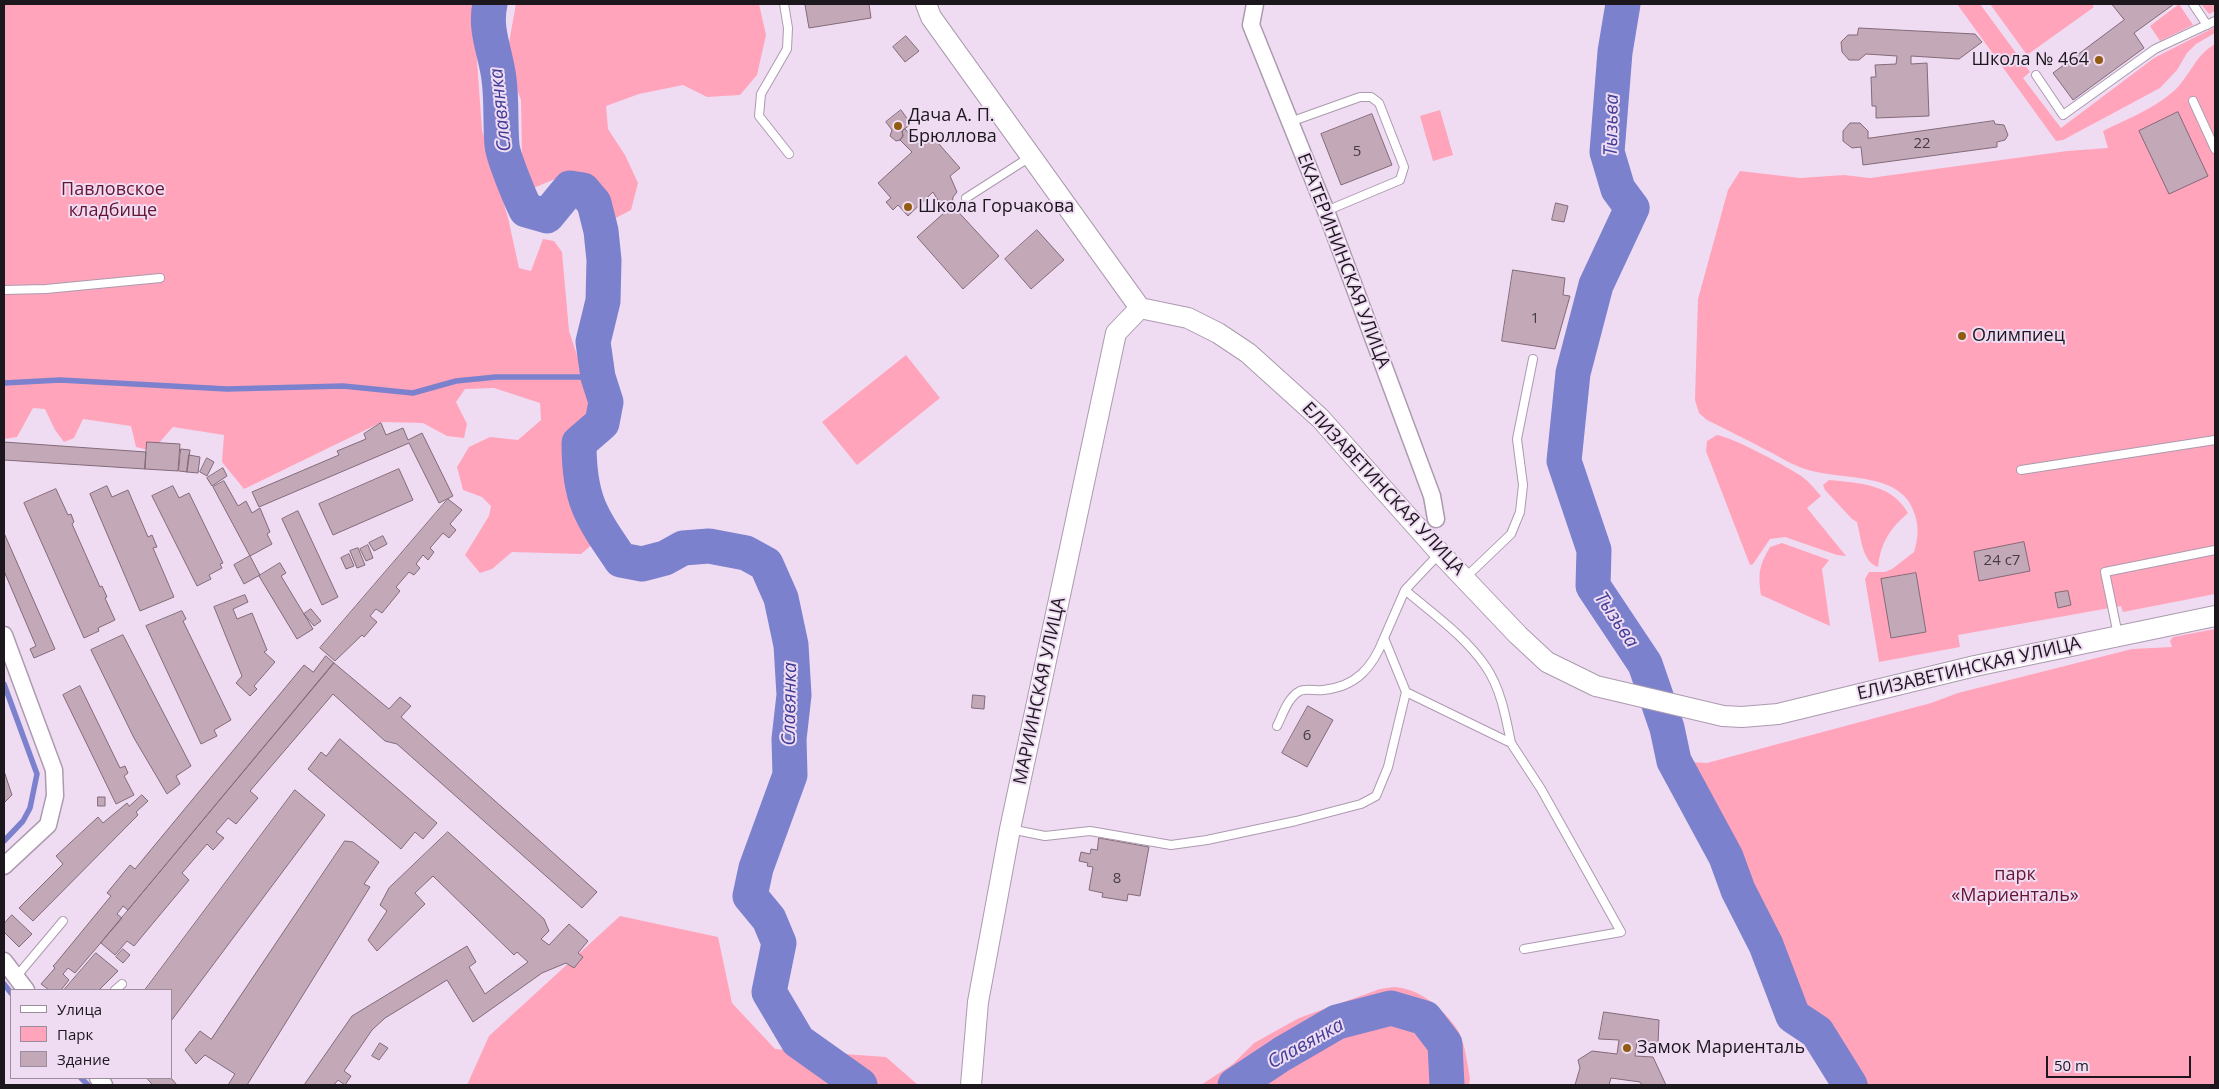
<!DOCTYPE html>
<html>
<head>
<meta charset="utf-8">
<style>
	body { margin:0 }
	#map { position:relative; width:2219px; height:1089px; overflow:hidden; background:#efdcf3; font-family:"Open Sans",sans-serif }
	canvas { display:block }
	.frame { position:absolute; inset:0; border:5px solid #1c161d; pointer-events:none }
	.legend { position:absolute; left:10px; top:989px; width:162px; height:90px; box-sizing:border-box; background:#efdcf3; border:1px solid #9b8d9d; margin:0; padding:6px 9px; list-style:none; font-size:15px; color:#1c161d }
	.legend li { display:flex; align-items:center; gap:10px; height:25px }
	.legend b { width:25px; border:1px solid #9b8d9d }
	.scale { position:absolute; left:2046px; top:1056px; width:145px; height:22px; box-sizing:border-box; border:2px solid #1c161d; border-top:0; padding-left:6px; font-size:15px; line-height:18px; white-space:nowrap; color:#1c161d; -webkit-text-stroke:4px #efdcf3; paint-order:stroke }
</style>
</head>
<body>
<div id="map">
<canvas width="2219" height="1089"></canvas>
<div class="frame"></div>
<ul class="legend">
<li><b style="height:6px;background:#fff"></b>Улица</li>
<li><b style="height:14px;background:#ffa4ba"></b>Парк</li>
<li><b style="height:14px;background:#c3a9b8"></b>Здание</li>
</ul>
<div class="scale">50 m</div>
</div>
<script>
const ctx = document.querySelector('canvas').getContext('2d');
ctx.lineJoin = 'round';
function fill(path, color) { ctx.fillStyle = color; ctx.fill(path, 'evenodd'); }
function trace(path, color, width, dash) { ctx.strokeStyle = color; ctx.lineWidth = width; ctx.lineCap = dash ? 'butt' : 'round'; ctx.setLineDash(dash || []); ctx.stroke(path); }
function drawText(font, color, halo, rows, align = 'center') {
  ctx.font = font + ' "Open Sans",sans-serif'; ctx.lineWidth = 4; ctx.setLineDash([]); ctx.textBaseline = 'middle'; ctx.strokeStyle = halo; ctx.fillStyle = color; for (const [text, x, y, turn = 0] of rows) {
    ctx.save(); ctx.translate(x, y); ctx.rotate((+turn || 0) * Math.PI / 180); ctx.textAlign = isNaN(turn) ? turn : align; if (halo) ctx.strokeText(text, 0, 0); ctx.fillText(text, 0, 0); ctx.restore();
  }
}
const green = new Path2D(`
	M4,4H482L475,33L482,130L508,218L519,268L531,271L543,239L554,241L562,252L569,331L594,406L575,438L571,489L594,543L581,554L512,552L492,569L480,573L465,555L489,516L491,506L482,497L463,490L457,467L469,447L490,437L518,440L541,420L540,403L494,388L465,389L456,402L467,424L464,438L447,436L423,423L382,422L244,489L222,462L224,435L173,427L152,451L136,447L131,426L83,419L74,438L64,442L55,430L45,409L33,408L17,437L4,439Z
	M516,4H759L766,35L757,75L740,95L707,97L683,85L639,94L606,106L608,129L625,155L638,183L631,210L608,222L588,184L572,172L531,189L522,157L521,100L506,59Z
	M1957,4H1980L2030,72L2023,78L2061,128L2154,58L2215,27V33L2196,44L2187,53L2177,70L2160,88L2063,140L2056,141Z
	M1990,4H2092L2094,7L2027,55Z
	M2179,4L2193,25L2160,41L2150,26Z
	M2201,4H2215V11L2209,14Z
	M2215,44V594L2123,612L2121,606L1958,635L1960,647L1879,662L1865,579L1869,572H1885L1892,569L1914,552C1918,539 1919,528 1915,515C1903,470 1840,481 1805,469C1792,465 1780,457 1768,451C1748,440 1727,430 1707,420L1699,413L1695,400L1698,299L1728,190L1740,171L1800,178L1844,175L1870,178L2067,151L2108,148L2103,131C2127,119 2158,107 2177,88C2191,73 2196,55 2215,44ZM1916,573L1926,632L1892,638L1881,580Z
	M1440,110L1453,155L1433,161L1420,116Z
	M906,355L940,398L857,465L822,422Z
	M1717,435C1734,438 1782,464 1798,474C1807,479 1814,488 1821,496L1807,508L1846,556L1837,555L1785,537L1770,539L1753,564L1750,565L1706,451L1707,441Z
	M1829,480C1859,483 1892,484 1908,513C1890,528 1880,544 1878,567C1862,562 1861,537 1857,522L1852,519L1825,490L1823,485Z
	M1782,543L1829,560L1822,569L1830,626L1761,595C1758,573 1759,566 1770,547Z
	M2215,629V1085H1850L1817,1032L1793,1016L1766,945L1738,890L1726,857L1674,761L1707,763L1931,703L1958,693L2132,649L2172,647L2170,641L2173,637Z
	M620,916L718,937L732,1003L775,1049L886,1057L918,1085H467L489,1036Z
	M1394,987C1419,988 1443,1008 1457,1029C1465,1041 1467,1063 1470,1078L1469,1085H1201L1233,1064L1254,1043L1299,1018L1380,989Z`);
const water = new Path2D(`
	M1826,1033L1869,1085H1842L1826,1054L1814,1038Z`);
const stream = new Path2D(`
	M4,383L60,380L227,389L343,386L413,393L456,381L496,377H598
	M4,684L37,774L30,808L23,821L4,841
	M4,984L11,993
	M81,1078L88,1085`);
const river = new Path2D(`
	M490,4C484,30 496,53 499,79C502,101 500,123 502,145C503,157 520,198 526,210L547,216L570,188L583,190L594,203L601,231L604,260L603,301L593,342L598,377L606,402L602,423L579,443C579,499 590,515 621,560L642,564L665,558L683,548L709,546L746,553L766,564L781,598L791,645L794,695L789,739L790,775L756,868L750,896L769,919L779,943L769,992L798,1041L860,1085
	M1623,4L1615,52L1607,152L1618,189L1632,208L1596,285L1573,373L1564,461L1594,550L1593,586L1645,664L1667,728L1674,761L1726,857L1738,890L1766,945L1793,1016L1817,1032L1850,1085
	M1235,1085L1282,1054L1337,1022L1391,1008L1425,1018L1445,1044L1447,1085`);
const building = new Path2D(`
	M813,4H869L871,18L809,28L805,5Z
	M2112,4H2174L2134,33L2144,48L2073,100L2053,73L2124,20Z
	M1859,28L1975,34L1982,42L1959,59L1911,56V64L1927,63L1929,116L1876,118V106H1872L1871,77H1876L1875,65L1896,64L1897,56L1866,54L1859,60H1849L1842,52L1841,42L1848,35H1857Z
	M906,36L919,51L905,62L893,47Z
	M901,110L911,124L902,131L903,136L900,140L896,141L890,136L892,130L886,122Z
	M2178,112L2208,176L2169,194L2139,131Z
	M1372,114L1392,165L1341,185L1321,134Z
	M1994,121L1995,124L2004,125L2008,135L2005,140L1997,142V147L1863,165L1861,147L1852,148L1843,141V131L1850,123H1860L1868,131V138Z
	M905,129L920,145L931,135L960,168L950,176L957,192L953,197L952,205L999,256L963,289L917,237L945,212L933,192L908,216L898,205L893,210L886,202L891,198L878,183L912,152L900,140L903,136L902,131Z
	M1556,203L1568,206L1564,222L1552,220Z
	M1037,230L1064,260L1031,289L1005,259Z
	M1513,270L1565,278L1563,295L1570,296L1555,349L1502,341Z
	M381,423L386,435L403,428L408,440L422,433L453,496L439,503L409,443L259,507L252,492L339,455L337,451L366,439L364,434Z
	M4,442L146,452L145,469L4,460Z
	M147,442L180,444L178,471L145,469Z
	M181,449L190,450L187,472L179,471Z
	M189,455L200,457L198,473L187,472Z
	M207,458L214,462L207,476L200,472Z
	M223,468L227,476L212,486L207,478Z
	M399,469L413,500L333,535L319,504Z
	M224,481L238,506L246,501L252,513L260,508L270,532L267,534L272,544L250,556L213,487Z
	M107,486L112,497L128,490L148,537L152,535L157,547L153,548L174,597L140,611L90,494Z
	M173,486L179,498L189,493L223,563L220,564L222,568L209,575L211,579L197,586L152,496Z
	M56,489L68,515L71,514L74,522L72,524L100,587L102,586L107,597L105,598L115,620L98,628L99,631L84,638L24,503Z
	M448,499L462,510L450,524L456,530L449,538L443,533L430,548L434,552L428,560L423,555L416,564L420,568L414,575L409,572L396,587L400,591L382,613L376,609L370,616L377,622L364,637L362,635L335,661L320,648Z
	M298,511L338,597L322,605L282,519Z
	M4,533L55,649L34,658L30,649L36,646L4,571Z
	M383,536L387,544L374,551L369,543Z
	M2024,542L2030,571L1979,581L1974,552Z
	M368,545L373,558L366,561L360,549Z
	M358,548L365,565L357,568L350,551Z
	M349,554L354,566L346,569L341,558Z
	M250,556L260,575L244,584L234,565Z
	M280,563L286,573L281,576L313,629L297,639L259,576Z
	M1916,573L1926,632L1891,638L1881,579Z
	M2068,591L2071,605L2058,608L2055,593Z
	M245,595L248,602L233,609L237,619L252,613L267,650L264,652L275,662L254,686L257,689L250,696L236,683L242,676L214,607Z
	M311,609L321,621L314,626L304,614Z
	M182,611L186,619L183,621L231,720L214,730L217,736L201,744L146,626Z
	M123,635L191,766L176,776L180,784L167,794L134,738L91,650Z
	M326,656L334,663L128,910L123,906L117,914L122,918L75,973L68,968L63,974L69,980L61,990H49L41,984L55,968L53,966L56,963L111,896L107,893L130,865L135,869L304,665L313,672Z
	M334,663L389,709L400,697L411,706L401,717L597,892L582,908L397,744L385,741L333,694L250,791L258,798L236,824L228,818L216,832L224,838L213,850L207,844L182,873L189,880L134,946L127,941L115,955L101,943Z
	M80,686L120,768L125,766L128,773L124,776L134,795L116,804L63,695Z
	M973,695L985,696L984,709L972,708Z
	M1308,706L1333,720L1307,767L1282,753Z
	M340,739L437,823L423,839L415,832L401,849L308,769L321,752L326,756Z
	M4,771L12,795L4,803Z
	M295,790L325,815L171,1021V990H145Z
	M142,795L148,801L136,812L138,815L33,921L19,908L63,864L56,856L98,817L103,823L127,803L129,806Z
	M98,797H105V806H98Z
	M448,832L544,919L549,931L541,939L549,945L569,924L588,941L578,953L583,957L574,968L566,963L542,973L473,1022L447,980L385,1018L372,1030L344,1071L351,1076L345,1085L338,1080L334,1085H304L352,1016L467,946L476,962L469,967L485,994L528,962L517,952L514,955L433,876L415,893L425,904L377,951L368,940L387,911L380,905L389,888Z
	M1099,838L1149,847L1140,896L1128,894L1127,901L1102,897L1103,893L1089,890L1093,867L1087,866L1088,863L1079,861L1081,852L1090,854L1091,849L1097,850Z
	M345,841L353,842L379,862L364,884L370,887L247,1085H228L235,1074L205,1055L196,1064L185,1050L200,1031L211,1039Z
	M12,915L32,934L19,947L4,932V924Z
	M123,949L130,955L123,963L116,957Z
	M96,953L118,971L99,990H64Z
	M1604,1012L1659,1020L1658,1044L1637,1042L1635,1056L1653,1057L1666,1085H1642L1640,1082L1611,1078L1609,1085H1575L1580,1068L1578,1060L1592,1051L1617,1054L1619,1040L1599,1039Z
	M380,1043L388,1048L379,1060L372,1056Z
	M147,1078H171L177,1085H153Z`);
const service = new Path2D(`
	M784,4L788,28L787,49L761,94L759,116L789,154
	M2193,4L2207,25
	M2036,75L2063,115L2155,49L2215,21
	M2193,101L2215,149
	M1290,122L1360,97H1371L1379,103L1404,167L1400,180L1326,211
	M966,198L1030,157
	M4,290L46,289L160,278
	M2021,470L2215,440
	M1439,554L1405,590L1384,638L1406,692L1511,743L1541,789L1621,932L1524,949
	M1465,578L1511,534L1520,512L1523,485L1517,439L1533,359
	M1405,590C1433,614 1465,636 1486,667C1501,689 1506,718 1511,743
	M2118,635L2105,572L2215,550
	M1277,726C1283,714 1288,697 1300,691C1305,688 1317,691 1323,690C1356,687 1373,667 1384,638
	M1010,829L1045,836L1090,831L1171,845L1207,840L1296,821L1361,804L1376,796L1388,767L1406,692
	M16,977L63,921
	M115,990L122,984`);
const minor = new Path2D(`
	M1255,4L1251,25L1326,211L1432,496L1436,519
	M4,635L54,770L55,796L48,825L4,866
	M4,961L26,990
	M98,1078L104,1085`);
const tertiary = new Path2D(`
	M926,4L931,17L1140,308L1188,318L1218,333L1248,353L1320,418L1440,553L1518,635L1547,662L1596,686L1723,716L1742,717L1778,714L1975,666L2215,616
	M971,1085L978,1002L1010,829L1116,333L1140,308`);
const markers = [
	[2099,60,5,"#915b11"],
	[898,126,5,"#915b11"],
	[908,207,5,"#915b11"],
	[1962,336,5,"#915b11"],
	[1627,1048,5,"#915b11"]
];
const numberNames = [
	["22",1922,144],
	["5",1357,152],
	["1",1535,319],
	["24 с7",2002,561],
	["6",1307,736],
	["8",1117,879]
];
const poiNames = [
	["Школа № 464",2089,60,"right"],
	["Дача А. П.",908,116],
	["Брюллова",908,137],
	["Школа Горчакова",918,207],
	["Олимпиец",1972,336],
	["Замок Мариенталь",1637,1048]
];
const parkNames = [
	["Павловское",113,190],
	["кладбище",113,211],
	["парк",2015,875],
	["«Мариенталь»",2015,896]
];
const streetNames = [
	["ЕКАТЕРИНИНСКАЯ УЛИЦА",1343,261,69],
	["ЕЛИЗАВЕТИНСКАЯ УЛИЦА",1383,489,47],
	["ЕЛИЗАВЕТИНСКАЯ УЛИЦА",1969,669,-13],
	["МАРИИНСКАЯ УЛИЦА",1040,691,-78]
];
const waterNames = [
	["Славянка",501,110,-96],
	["Тызьва",1612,125,-89],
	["Тызьва",1616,620,56],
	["Славянка",790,704,-89],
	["Славянка",1306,1044,-29]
];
fill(green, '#ffa4ba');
fill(water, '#7b81cd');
trace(stream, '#7b81cd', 5.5);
trace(river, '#7b81cd', 35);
fill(building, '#c3a9b8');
trace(building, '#826a78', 1);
trace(service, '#ac9aaf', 10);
trace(minor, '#ac9aaf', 19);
trace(tertiary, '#ac9aaf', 22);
trace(service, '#fff', 8);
trace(minor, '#fff', 16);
trace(tertiary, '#fff', 20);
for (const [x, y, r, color] of markers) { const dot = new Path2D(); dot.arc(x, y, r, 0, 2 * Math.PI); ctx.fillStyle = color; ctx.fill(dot); trace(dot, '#efdcf3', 2); }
drawText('15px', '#463b44', null, numberNames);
drawText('18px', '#1c161d', '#efdcf3', poiNames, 'left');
drawText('18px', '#651431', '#efdcf3', parkNames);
drawText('18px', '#1c161d', '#efdcf3', streetNames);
drawText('italic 19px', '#3f3d97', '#efdcf3', waterNames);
</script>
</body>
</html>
